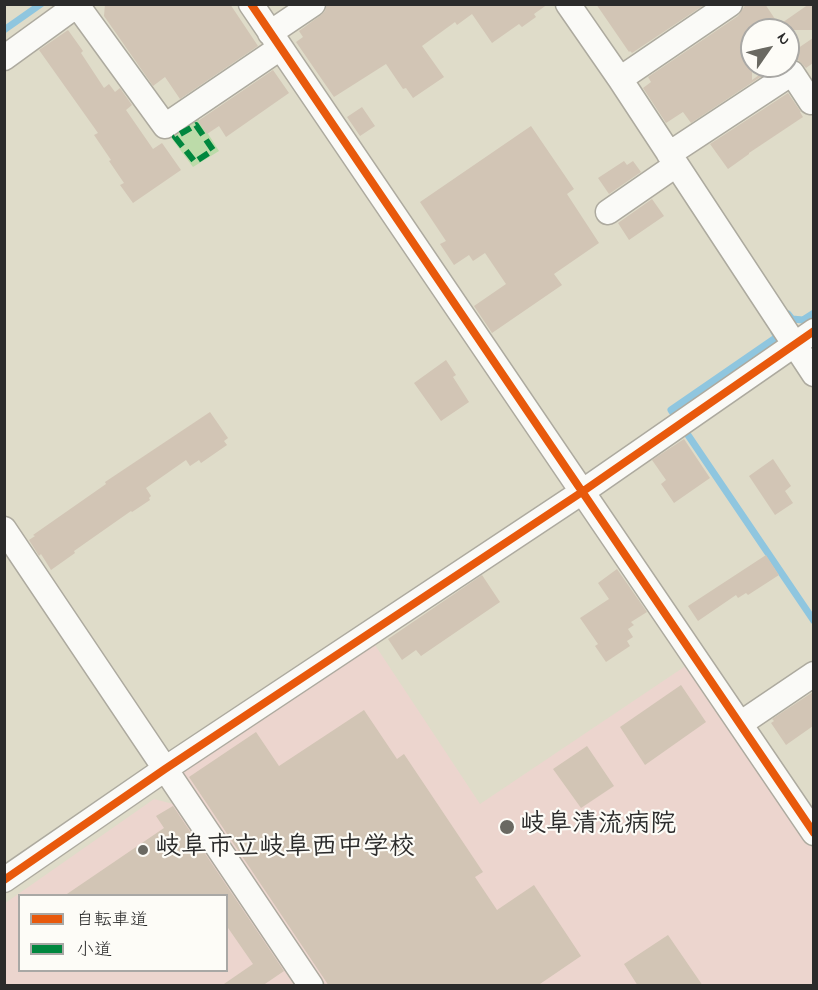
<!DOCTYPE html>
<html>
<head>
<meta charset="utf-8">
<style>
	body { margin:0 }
	#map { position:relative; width:818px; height:990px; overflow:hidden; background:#dfdcc9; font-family:"Indie Flower","Klee One",sans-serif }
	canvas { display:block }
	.frame { position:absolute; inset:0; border:6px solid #2b2b2b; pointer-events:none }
	.legend { position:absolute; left:18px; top:894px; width:210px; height:78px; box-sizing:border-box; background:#fdfcf7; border:2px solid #a9a8a5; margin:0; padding:8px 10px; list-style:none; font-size:18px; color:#2b2b2b }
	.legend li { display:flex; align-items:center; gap:12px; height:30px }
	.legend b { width:30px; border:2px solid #a9a8a5 }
	.north { position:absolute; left:740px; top:18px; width:60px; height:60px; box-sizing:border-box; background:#fdfcf7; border:2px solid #a9a8a5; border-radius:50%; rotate:56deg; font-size:16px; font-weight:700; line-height:24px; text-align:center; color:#2b2b2b }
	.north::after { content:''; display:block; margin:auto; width:21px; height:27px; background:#6a6962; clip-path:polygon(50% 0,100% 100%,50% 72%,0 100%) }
</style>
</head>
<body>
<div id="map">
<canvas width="818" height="990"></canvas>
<div class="frame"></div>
<ul class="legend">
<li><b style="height:8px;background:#e8590c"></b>自転車道</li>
<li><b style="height:8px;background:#00873e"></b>小道</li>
</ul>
<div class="north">N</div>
</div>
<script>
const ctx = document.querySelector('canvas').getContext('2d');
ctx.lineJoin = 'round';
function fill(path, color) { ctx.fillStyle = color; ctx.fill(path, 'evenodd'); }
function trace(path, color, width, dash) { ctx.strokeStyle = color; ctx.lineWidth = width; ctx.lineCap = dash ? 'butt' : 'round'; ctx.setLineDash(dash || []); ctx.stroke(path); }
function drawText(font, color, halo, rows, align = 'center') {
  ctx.font = font + ' "Indie Flower","Klee One",sans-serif'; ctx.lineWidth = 4.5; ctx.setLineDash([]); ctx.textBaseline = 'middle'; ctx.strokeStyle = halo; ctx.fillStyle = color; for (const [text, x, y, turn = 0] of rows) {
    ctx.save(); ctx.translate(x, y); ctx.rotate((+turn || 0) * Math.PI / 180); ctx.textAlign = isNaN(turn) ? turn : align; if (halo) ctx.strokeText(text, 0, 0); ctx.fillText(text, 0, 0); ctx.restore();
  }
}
const built = new Path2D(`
	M373,642L480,804L690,663L813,849V985H322L179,772Z
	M154,799L173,804L295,985H5L4,904ZM20,896H226V970H20Z`);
const green = new Path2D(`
	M198,118L219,151L193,167L169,135Z`);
const stream = new Path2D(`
	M4,30L41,4
	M788,314L792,319L803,320L814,313
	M774,332L777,337L671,410L814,621`);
const building = new Path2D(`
	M105,4H230L258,46L180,99L165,77L153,86L104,16Z
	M327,4H548L534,14L536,17L522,27L519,24L492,43L472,14L457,25L455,22L422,46L444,77L413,98L406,88L403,89L386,64L334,97L296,42L303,37L299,31L321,15L325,11Z
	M596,4H704V5L632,53L630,51L629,52Z
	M746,4H765L779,25L809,4H813V30H752V80L772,66H777L691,123L683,112L666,123L643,88L651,82L648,77L738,16Z
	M68,30L83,51L81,53L104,88L109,84L115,92L120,88L132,105L126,110L153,149L162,143L181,170L133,203L120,185L124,183L109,161L111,160L94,135L98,133L39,50Z
	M813,38V63L806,68L798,60L792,59L788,60V55Z
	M273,70L289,93L226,137L219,126L207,134L198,121Z
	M788,93L801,112H800L803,117L749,153V154L728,169L710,144Z
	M362,107L375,126L360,136L347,117Z
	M531,126L574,189L567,194L599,243L554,274L562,285L492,333L474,306L506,284L485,253L473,261L469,255L454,265L440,244L446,241L420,202Z
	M624,161L627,165L633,161L641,172L609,194L598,178Z
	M652,199L664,216L629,240L618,223Z
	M446,360L456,375L453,377L469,402L441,421L414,383Z
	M210,412L228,438L224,441L227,445L201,463L199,460L190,466L186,460L146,488L151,496L149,498L150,500L132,512L131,511L74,551L75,553L51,570L41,554L39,556L29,540L35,536L33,535L106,484L105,482Z
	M684,439L710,478L674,503L661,484L666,480L652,460Z
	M773,459L791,486L785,491L793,503L775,515L749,476Z
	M766,555L779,575L748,595L746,593L738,598L736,595L698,621L688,606Z
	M617,569L647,612L631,622L634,625L628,629L633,637L627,641L630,646L606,662L595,646L598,644L580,618L609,599L598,583Z
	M482,575L500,602L421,656L416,650L402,660L388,639Z
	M681,685L706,722L645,765L620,727Z
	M813,692V726L786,745L771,723L774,721L772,719Z
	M364,710L397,759L404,754L483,872L475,877L497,910L534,885L581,956L537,986H329L189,777L256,732L279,766Z
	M587,746L614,786L581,808L553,769Z
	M173,806L284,971L262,986H221L253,964L226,925V896H64L164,828L156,816Z
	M668,935L703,986H638L624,964Z`);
const minor = new Path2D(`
	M251,4L814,833
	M568,4L620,79L814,374
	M270,33L313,4
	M4,58L77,5L165,126L280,48
	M620,79L730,4
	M669,154L792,73L811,102
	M608,212L676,165
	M4,529L311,986
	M740,724L814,674
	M4,880L165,769L582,492L814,331`);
const quiet = new Path2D(`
	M196,125L213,150L195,162L175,137Z`);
const cycleway = new Path2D(`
	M251,4L814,833
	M4,880L165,769L582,492L814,331`);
const markers = [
	[507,827,8,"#6a6962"],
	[143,850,6,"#6a6962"]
];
const poiNames = [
	["岐阜清流病院",520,827],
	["岐阜市立岐阜西中学校",155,850]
];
fill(built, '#ecd5ce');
fill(green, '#bcdba9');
trace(stream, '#8fc6df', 7);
fill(building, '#d2c5b5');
trace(minor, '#adaa9f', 27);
trace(minor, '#fafaf7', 24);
trace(quiet, '#00873e', 6, [12, 6]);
trace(cycleway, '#e8590c', 8);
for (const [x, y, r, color] of markers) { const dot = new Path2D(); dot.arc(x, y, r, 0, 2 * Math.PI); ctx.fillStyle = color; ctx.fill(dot); trace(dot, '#fdfcf7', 2); }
drawText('bold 26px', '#2b2b2b', '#fdfcf7', poiNames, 'left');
</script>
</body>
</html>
